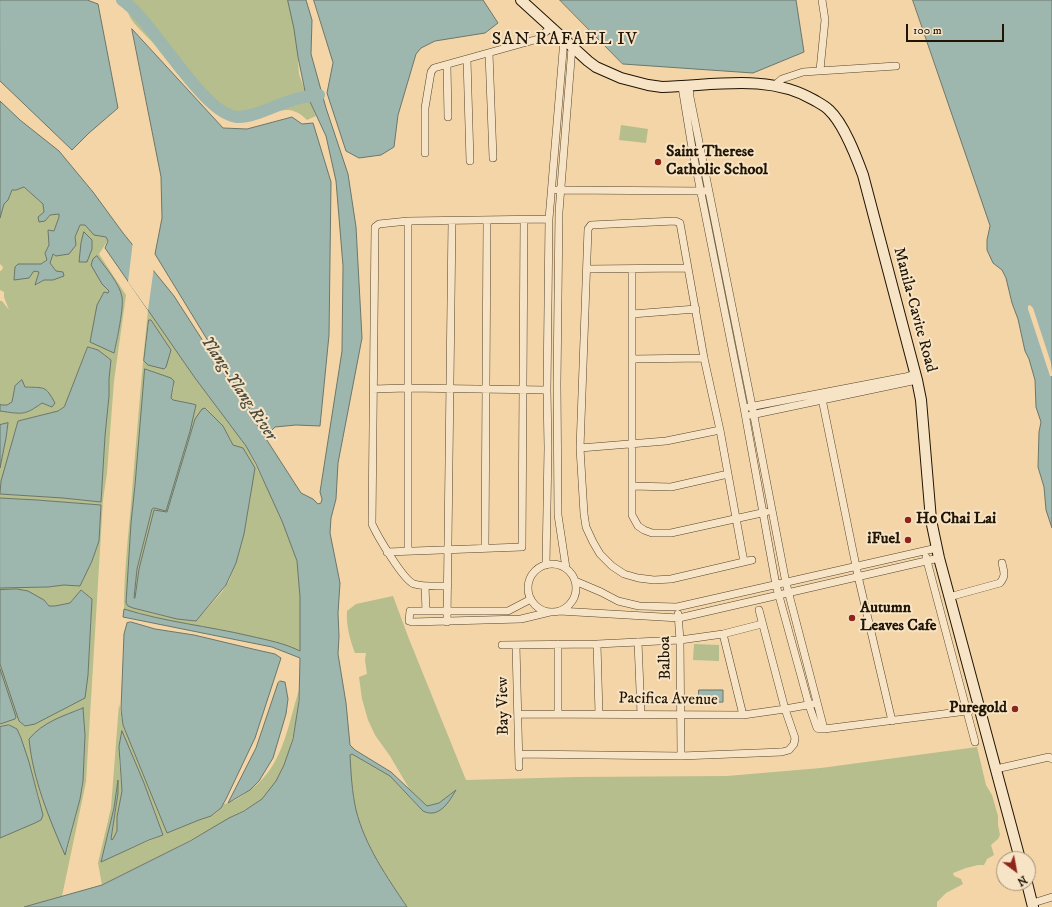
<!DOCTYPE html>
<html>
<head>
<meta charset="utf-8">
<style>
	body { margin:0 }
	#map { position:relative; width:1052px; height:907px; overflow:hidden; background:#f3d5a7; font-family:"IM FELL DW Pica",serif }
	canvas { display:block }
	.north { position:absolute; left:996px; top:851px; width:40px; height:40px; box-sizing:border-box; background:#f7e4c6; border:1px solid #a19178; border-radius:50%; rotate:148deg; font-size:11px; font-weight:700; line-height:16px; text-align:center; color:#201403 }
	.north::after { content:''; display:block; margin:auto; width:14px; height:18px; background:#8f2418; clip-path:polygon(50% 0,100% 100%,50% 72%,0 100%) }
	.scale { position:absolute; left:906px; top:24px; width:98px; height:18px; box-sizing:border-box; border:2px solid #201403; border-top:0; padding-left:5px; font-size:12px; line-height:14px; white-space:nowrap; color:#201403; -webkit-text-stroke:3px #f7e4c6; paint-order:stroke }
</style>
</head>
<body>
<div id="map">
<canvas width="1052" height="907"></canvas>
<div class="north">N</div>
<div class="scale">100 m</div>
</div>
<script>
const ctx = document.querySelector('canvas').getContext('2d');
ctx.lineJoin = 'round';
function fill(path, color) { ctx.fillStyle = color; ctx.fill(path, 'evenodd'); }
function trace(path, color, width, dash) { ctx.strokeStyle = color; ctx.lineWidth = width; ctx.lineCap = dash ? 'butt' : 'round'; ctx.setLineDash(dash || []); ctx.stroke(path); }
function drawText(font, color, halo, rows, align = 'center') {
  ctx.font = font + ' "IM FELL DW Pica",serif'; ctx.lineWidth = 4; ctx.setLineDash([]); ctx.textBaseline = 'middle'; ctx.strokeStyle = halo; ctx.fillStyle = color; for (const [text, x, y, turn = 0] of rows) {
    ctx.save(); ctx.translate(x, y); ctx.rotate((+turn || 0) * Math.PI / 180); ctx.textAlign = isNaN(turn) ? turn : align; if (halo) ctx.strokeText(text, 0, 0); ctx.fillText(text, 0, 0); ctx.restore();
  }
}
const green = new Path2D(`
	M126,0H291L295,21L299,74L305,91L316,116L307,120C282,94 261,128 233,122C207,116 170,64 153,43C147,36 132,23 129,15C127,11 127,5 126,0Z
	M621,125L648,129L646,143L619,140Z
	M24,187L43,204L45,221L50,215L59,214L60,217L54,231L48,230L49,245L45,253L47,260L41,264H18L39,271L36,285L44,280H53L56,271L50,263L53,254L76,245L75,237L80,225H85L102,237H106L108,240L99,254L126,295L114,381L107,473L103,500L86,782L62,896L24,907H0V838L41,820L39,797L21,738L17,729L9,725L0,727V724L15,719L16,717L0,669V664L19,721L25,726L35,723L71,705L88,675L92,599L81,590L70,603L55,606H49L44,600L17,589L0,590V588L48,587L64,585L80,586L92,561L99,541L101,505L37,500L0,498V494L63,498L101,502L105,436L109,396V379L111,360L98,350L88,347L64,407L58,411L18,421L0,487V468L6,438L8,424L0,425V411C21,414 24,416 42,403L52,407L42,388L15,386L12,402L7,405H0V301H2L9,310L4,297V292L0,290V271L2,270L3,267L0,264V218L4,204L8,200L12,190H16ZM97,257C105,267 120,284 122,297C124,306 117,343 114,352L90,339C98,324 94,306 104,292L108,293L109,291L106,289ZM82,708L83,781L80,799L67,850L65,715Z
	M148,310L195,378L246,446L273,500L291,542L297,561L300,597V651C282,643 263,639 244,635C204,626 163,621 124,609C124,565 130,523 133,479C138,423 142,366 148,310ZM151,320L171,350L144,361L148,325ZM146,369L171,378C176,384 173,391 171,398L173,400L193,404L196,405L190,431L166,510L154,508L152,509L137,569L134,598H135L139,569L154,510L167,512L195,419L206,408L223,426L227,433L233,445L251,494L244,534L236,563L229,581L222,592L196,621C177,619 142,613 126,603L131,523L135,485Z
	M393,596L409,639L466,780L576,777L727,776L821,768L977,747L986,785L992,795L998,816V825L1000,835L998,839L991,845L994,855L987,859L984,865H978L966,868L953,873L954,876L961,879L963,884L946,893L937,902V907H407C387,877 365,846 356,810C352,792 351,774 350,755L352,754L390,776L423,811C439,818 447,801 455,791L439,803L427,806L410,790L390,756L375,735L368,720L362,699L359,677L367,674L365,660L366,653H355C350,640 346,625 347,611L356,604Z
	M694,644L719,645V661L693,660Z
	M299,690C298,722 288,777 262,799C251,808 239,812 228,819C187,843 144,864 102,885L98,863L111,808L119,704L123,725L167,833L199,820L211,816L216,813L224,804C232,802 239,798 246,793C283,769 287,728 299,690ZM122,732L144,783L163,835L101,861L114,808L118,782V793L111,839L112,840L113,839L117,831V817L122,791L119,760Z`);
const water = new Path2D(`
	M0,0H87L98,4L118,108L89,133L72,150L0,81Z
	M288,0H306L312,20L311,54L326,108L348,174L356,227L362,338L338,463L336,499L331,518L330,533L340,583L338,613L339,636L338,654L346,703L350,745L355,750L391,772L427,806L439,803L456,790C449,802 439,819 423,811L390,776L352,754L350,755C351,774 352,792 356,810C365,846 387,877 407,907H24L102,885L190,841L229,818L244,811L262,799L276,781L284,765L293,739L299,701L300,658L272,647L123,617L124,609C165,622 208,626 250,636C267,640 284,643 300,651V597L297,561L282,521L256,464L246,446L195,378L105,248L108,241L106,237L94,235L85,225H80L75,237L76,245L69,254L56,256L53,254L50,263L56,271L63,272L64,276L53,280H44L35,285L39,272L34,271L29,278L14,280L15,267L18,264H41L47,260L45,253L49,245L48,230L54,231L59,217V214L50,215L45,221L39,222L38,217L44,212L43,204L24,187L16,190H12L8,200L4,204L0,218V101L20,120L59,151L93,192L123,233L174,296L301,493L313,499L318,504L321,503L322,499L320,492L342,351L343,266L336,181L326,136L305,91L298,57L294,29Z
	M314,0H483L498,23L485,33L435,41L421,48L416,54L398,115L394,147L381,155L359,158L346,151L327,93L333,63Z
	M560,0H796L804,52L753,73L623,64Z
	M913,0H1052V528L1046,510L1044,487L1038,467L1039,432L1041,422L1036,407L1035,380L1029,359L1025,351L1018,319L1012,303L1006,278L1002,270L993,263L987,250V240L990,226Z
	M132,29L223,128L247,129L292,117L302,124L313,123L331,182L329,335L320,426L296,425L275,427L266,436L155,254L162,218L161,177Z
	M84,232L92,240V249L87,262H79L81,243Z
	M97,256C105,267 120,284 122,297C124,307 117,340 114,353L90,342L97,305L104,292L108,293L109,291L102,284L91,265L93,259Z
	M149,320H151L171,350L166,367L164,369L148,365L144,361Z
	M88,347L98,350L111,360L109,379V396L105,436L101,502L63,498L0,494L1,481L18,421L58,411L64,407Z
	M145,369L171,378L174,381L171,398L173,400L193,404L196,405L190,431L166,511L154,508L152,509L137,569L134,598H135L139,569L154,510L167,512L195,419L202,409L205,408L223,426L233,445L243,448L255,468L244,534L236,563L226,585L196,621L177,619L133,608L128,606L126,603L131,523L135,485Z
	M22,380L25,387C45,388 45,385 55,403L52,407L42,403C24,416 22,414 0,411V404L1,405H7L12,402L15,386Z
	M8,423L6,438L0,468V425Z
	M0,498L37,500L101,505L99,541L92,561L80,586L64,585L48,587L0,588Z
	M17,589L28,591L44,600L49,606H55L70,603L81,590L92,599L88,675L85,698L35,724L25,726L19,721L0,664V590Z
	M131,622L155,629L194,635L257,650L275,654L281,658L255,738L226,799L221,808L211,816L199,820L167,833L123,725L121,709L124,634L127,623Z
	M0,669L16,717L15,719L0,724Z
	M280,681L285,682L288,699L286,714L273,758L259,781L250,790L228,803L256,748L278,683Z
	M699,690H723V702L699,703Z
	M83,708L85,735L83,781L80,799L65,855C49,818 33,780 29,739C43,722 63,716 83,708Z
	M9,725L17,729L21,738L29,762L43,815L41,820L35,823L0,838V727Z
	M122,731L144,783L163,835L149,840L101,862L114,808L118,780V793L111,839L112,840L113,839L117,831V817L122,791L119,747Z`);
const pier = new Path2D(`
	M133,241L154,267L148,310L128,282Z
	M1030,305L1033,308L1051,363L1052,373V376H1050L1028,309V306Z`);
const river = new Path2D(`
	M122,0C154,21 203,116 238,117C255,117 273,106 290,101C299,97 309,96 319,95`);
const minor = new Path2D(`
	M489,53L493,158
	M467,59L470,161
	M447,65L448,117
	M820,70L825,20L822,0
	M775,85L782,79L803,72L896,66
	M689,86L690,97L752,406L786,583L824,729
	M682,87L692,148L744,408L776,585L809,705L817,728L819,729H824L967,711L979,708
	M425,153V108L431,72L434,68L538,39L551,27
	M557,190L705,191
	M587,269L688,268
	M632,269V515L638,526L644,530L652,533H671L766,512
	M632,314L696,309
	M632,359L704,358
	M373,389L407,388L547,390
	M821,394L858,576L892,721
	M749,407L905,377L915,374
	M751,415L917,380
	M580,448L666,441L720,430
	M632,486L671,487L728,474
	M485,548L487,221
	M408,551V221
	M387,552L522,547L524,220
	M926,557L975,742
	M744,562L720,430L704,358L680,223L675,221L591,225L588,229L580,448L584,514L586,527L593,542L600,554L612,566L624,574L638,578L654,580L671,579L752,560
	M528 588a24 24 0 1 1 48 0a24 24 0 1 1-48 0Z
	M546,565L548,448L547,390L549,219L564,39
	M566,568L558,515L557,384L559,212L572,47
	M575,581L601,592L618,601L639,606L677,607L937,548
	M425,586L426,611
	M448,586C437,586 424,587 414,584C403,580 377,535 372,524L375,227L379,224L408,221L549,219
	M949,597L1000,583C1006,576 1004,572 1002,563
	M531,599L508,611H410L409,621L412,622L521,619L550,612
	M559,611L679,618L939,558
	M678,614L680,640L681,756
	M447,622L452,221
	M723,634L743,715
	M638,642L641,714
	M558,644V714
	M597,644L599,714
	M502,645L597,644L680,640L723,634L762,624
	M516,645L519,767
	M518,714L743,715L785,709L813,704
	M519,754L681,756L782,752L789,750L794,744L795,738L785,709L759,610
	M996,769L1049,757L1052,759
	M1033,903L1052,897`);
const secondary = new Path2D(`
	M521,0L588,61L596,67L621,78L648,85L662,87C713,86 768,73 814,100C819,103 825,106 829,110C844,124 856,156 863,175L917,380L921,400L931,520L939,558L1020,859
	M1027,883L1033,907`);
const markers = [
	[658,162,4,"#8f2418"],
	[908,520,4,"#8f2418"],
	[908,540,4,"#8f2418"],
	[852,618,4,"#8f2418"],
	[1015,709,4,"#8f2418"]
];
const poiNames = [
	["Saint Therese",666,153],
	["Catholic School",666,171],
	["Ho Chai Lai",916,520],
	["iFuel",900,540,"right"],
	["Autumn",860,609],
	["Leaves Cafe",860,627],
	["Puregold",1007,709,"right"]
];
const streetNames = [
	["Manila-Cavite Road",914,310,75],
	["Balboa",666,658,-91],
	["Pacifica Avenue",668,700,1],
	["Bay View",504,706,-91]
];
const waterNames = [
	["Ylang-Ylang River",238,389,56]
];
const quarterNames = [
	["SAN RAFAEL IV",565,40]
];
fill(green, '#b5be8c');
fill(water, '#9db7af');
trace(water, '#6b766a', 1);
fill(pier, '#f3d5a7');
trace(river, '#9db7af', 12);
trace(minor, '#55442c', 8);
trace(secondary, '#201403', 12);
trace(minor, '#f7e4c6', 7);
trace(secondary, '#f7e4c6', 10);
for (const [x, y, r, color] of markers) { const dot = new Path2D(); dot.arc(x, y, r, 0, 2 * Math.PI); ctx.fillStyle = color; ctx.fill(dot); trace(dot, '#f7e4c6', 1.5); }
drawText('bold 16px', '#201403', '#f7e4c6', poiNames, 'left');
drawText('16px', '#201403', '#f7e4c6', streetNames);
drawText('italic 17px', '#4c4d3f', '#f7e4c6', waterNames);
ctx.letterSpacing = '1px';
drawText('18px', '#201403', '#f7e4c6', quarterNames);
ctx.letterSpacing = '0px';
</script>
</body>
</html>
